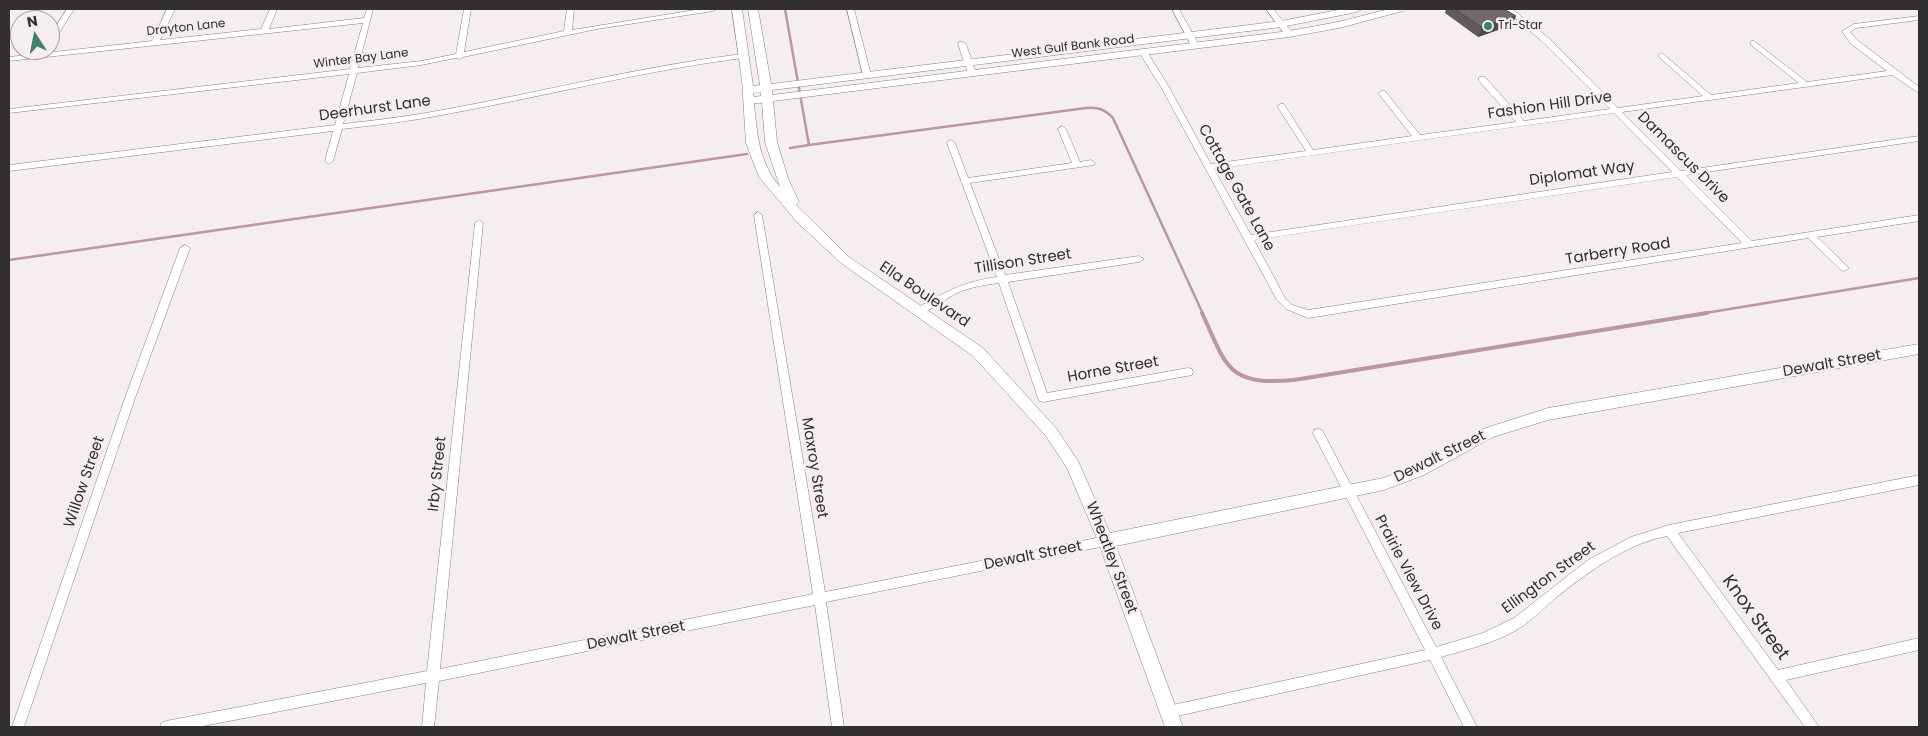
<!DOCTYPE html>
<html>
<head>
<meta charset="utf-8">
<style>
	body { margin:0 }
	#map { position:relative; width:1928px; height:736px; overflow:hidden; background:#f6edef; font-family:Poppins,sans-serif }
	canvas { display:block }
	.frame { position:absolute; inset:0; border:10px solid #322f30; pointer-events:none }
	.north { position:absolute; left:10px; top:10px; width:50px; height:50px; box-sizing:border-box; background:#f6edef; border:1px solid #a8a1a3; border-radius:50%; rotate:349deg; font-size:14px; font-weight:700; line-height:20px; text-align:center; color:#322f30 }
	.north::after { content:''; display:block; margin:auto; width:18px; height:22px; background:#41806e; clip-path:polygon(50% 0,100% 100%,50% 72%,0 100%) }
</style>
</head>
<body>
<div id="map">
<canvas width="1928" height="736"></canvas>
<div class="frame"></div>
<div class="north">N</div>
</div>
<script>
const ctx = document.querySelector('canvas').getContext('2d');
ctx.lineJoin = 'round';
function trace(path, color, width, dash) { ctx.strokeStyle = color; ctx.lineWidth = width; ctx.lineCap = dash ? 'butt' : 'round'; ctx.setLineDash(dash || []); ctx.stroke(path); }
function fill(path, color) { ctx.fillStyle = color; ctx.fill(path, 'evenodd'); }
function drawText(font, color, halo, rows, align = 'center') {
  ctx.font = font + ' Poppins,sans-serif'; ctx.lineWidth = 5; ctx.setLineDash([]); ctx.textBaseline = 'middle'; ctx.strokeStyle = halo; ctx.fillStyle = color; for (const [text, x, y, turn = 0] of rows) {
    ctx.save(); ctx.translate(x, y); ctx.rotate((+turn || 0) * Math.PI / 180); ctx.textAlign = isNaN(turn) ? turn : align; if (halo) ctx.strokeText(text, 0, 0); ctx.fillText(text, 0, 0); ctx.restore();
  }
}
const streamFar1 = new Path2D(`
	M785,9L809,145L1086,108C1097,107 1105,109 1113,118L1203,314
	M790,148L809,145
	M9,260L747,154
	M1699,314L1919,278`);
const stream = new Path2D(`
	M1202,313C1227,367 1227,386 1294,380L1707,313`);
const street = new Path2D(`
	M67,9H74L54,41L50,43V35Z
	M167,9H175L160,40L261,29L270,9H277L269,29L364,18L367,9H373L358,68L421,61L456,54L464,9H471L464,52L564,31L567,9H574L572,30L701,9H717L713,11L597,29L463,57L459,59L456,58L421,65L357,73L343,124C378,120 413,116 448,109C546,91 643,66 742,54L746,56L742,58C642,71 546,96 447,114C412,121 377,125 342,129L333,161L329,164L325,161L333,131L9,171V165L335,125L349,74L9,113V109L350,69L363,23L9,61V57L152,41Z
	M847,9H854L871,75L870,77H867L863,75Z
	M1172,9H1179L1199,45L1198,47H1195L1191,45Z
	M1266,9H1273L1292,32V36H1286Z
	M1505,9H1512L1550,39L1618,108L1703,96L1659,57L1658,55L1662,53L1711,95L1799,83L1751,45V41H1754L1807,82L1887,71L1850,43L1842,31L1854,24L1919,16V20L1856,28L1850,32L1856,39L1919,87V93L1892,75L1622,112L1681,171L1919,136V141L1686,175L1752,241L1919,215V221L1817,237L1847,266L1849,268L1844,271L1841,270L1808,238L1308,318L1286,309L1277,300L1161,87L1139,52L1140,50H1146L1169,87L1211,164L1306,151L1277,106L1281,104H1284L1313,150L1412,136L1378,93L1382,91H1385L1420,135L1516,122L1479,81V77H1485L1524,121L1610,109L1544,43ZM1614,113L1672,172L1251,235L1214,169ZM1677,177L1742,243L1308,310L1292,305L1285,298L1254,240Z
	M959,42H962L966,44L976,73L975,75H972L968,73L958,44Z
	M1062,126L1066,129L1080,162L1091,160L1095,163L1094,165L970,183L1005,275L1139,256L1144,259L1139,262L1008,282L1047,393L1188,368L1192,369L1193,372L1192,375L1043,402L1039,401L1038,398L999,283C984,285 970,287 957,293C946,298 925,316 915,313L913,311L915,309C945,292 962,282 997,277L947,143L948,141L951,140L955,143L968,178L1072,163L1058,129Z
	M758,212L762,215L825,592L1106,536L1110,537L1112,541L1110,545L826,602L844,727H832L815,605L439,681L434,727H422L426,683L198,727H160L161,723L166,721L427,671L475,223L479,220L483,223L440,669L813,594L754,215Z
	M185,245L190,248L135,398L24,727H12L125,398L180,248Z
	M1318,429L1322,430L1436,647L1483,633L1514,618L1588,560L1631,537L1669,525L1919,475V485L1678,533L1778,670L1919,638V650L1786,680L1819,727H1805L1667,536C1626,544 1590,571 1558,596C1546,606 1535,617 1523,626C1499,642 1469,649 1441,657L1477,727H1464L1430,660L1168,718L1164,716L1162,712L1164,708L1168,706L1425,650L1313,433L1314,430Z`);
const secondary = new Path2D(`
	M732,9H742L753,86L760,85L748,9H758L771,84L1281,21L1343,9H1362L1357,12L1281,27L772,90V95L1289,31L1338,22L1389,9H1405L1403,11L1339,28L1289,37L773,101L777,142L788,178L799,202L796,205L849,257L983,348L1056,428L1078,461L1110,533L1383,478L1414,467L1483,429L1548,408L1919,344V354L1548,420L1493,437L1424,475L1384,490L1116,546L1183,727H1165L1098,541L1067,468L1046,436L973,356L841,263L797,222L759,177L746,143L742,80ZM761,92V96L754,97L753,93ZM754,103H762L765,142L780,187C759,162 757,135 754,103Z`);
const wall = new Path2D(`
	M1446,9H1504L1512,25L1478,37L1445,13Z`);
const shadedWall = new Path2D(`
	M1516,16L1512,25L1478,37L1482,27Z`);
const building = new Path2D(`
	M1455,9H1504L1516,16L1482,27Z`);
const markers = [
	[1488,26,5,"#41806e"]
];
const farPoinames = [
	["Tri-Star",1498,26]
];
const farStreetnames = [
	["Drayton Lane",186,28,-6],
	["West Gulf Bank Road",1073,47,-7],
	["Winter Bay Lane",361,59,-7]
];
const streetNames = [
	["Fashion Hill Drive",1550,106,-8],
	["Deerhurst Lane",375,109,-8],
	["Damascus Drive",1683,158,45],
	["Diplomat Way",1582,174,-8],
	["Cottage Gate Lane",1236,188,61],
	["Tarberry Road",1618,252,-9],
	["Tillison Street",1023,262,-9],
	["Ella Boulevard",924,295,34],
	["Dewalt Street",1832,364,-10],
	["Horne Street",1113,370,-10],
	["Dewalt Street",1440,457,-26],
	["Maxroy Street",814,468,81],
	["Irby Street",438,474,-84],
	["Willow Street",85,482,-71],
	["Dewalt Street",1033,556,-11],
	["Wheatley Street",1111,558,69],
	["Prairie View Drive",1408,573,62],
	["Ellington Street",1549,578,-36],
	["Dewalt Street",636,636,-11]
];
const nearStreetnames = [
	["Knox Street",1755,618,54]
];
trace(streamFar1, '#b9989f', 2.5);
trace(stream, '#b9989f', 4);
trace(street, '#867e7f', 1);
trace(secondary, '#867e7f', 1);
fill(street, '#fff');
fill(secondary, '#fff');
fill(wall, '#615a5c');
fill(shadedWall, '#4f4a4b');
fill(building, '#71696b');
trace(building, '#4f4a4b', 1);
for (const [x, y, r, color] of markers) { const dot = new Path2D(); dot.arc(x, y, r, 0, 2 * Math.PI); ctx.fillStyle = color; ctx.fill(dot); trace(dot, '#f6edef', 2); }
drawText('12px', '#322f30', '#f6edef', farPoinames, 'left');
drawText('12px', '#322f30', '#f6edef', farStreetnames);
drawText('15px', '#322f30', '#f6edef', streetNames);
drawText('18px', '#322f30', '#f6edef', nearStreetnames);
</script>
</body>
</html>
